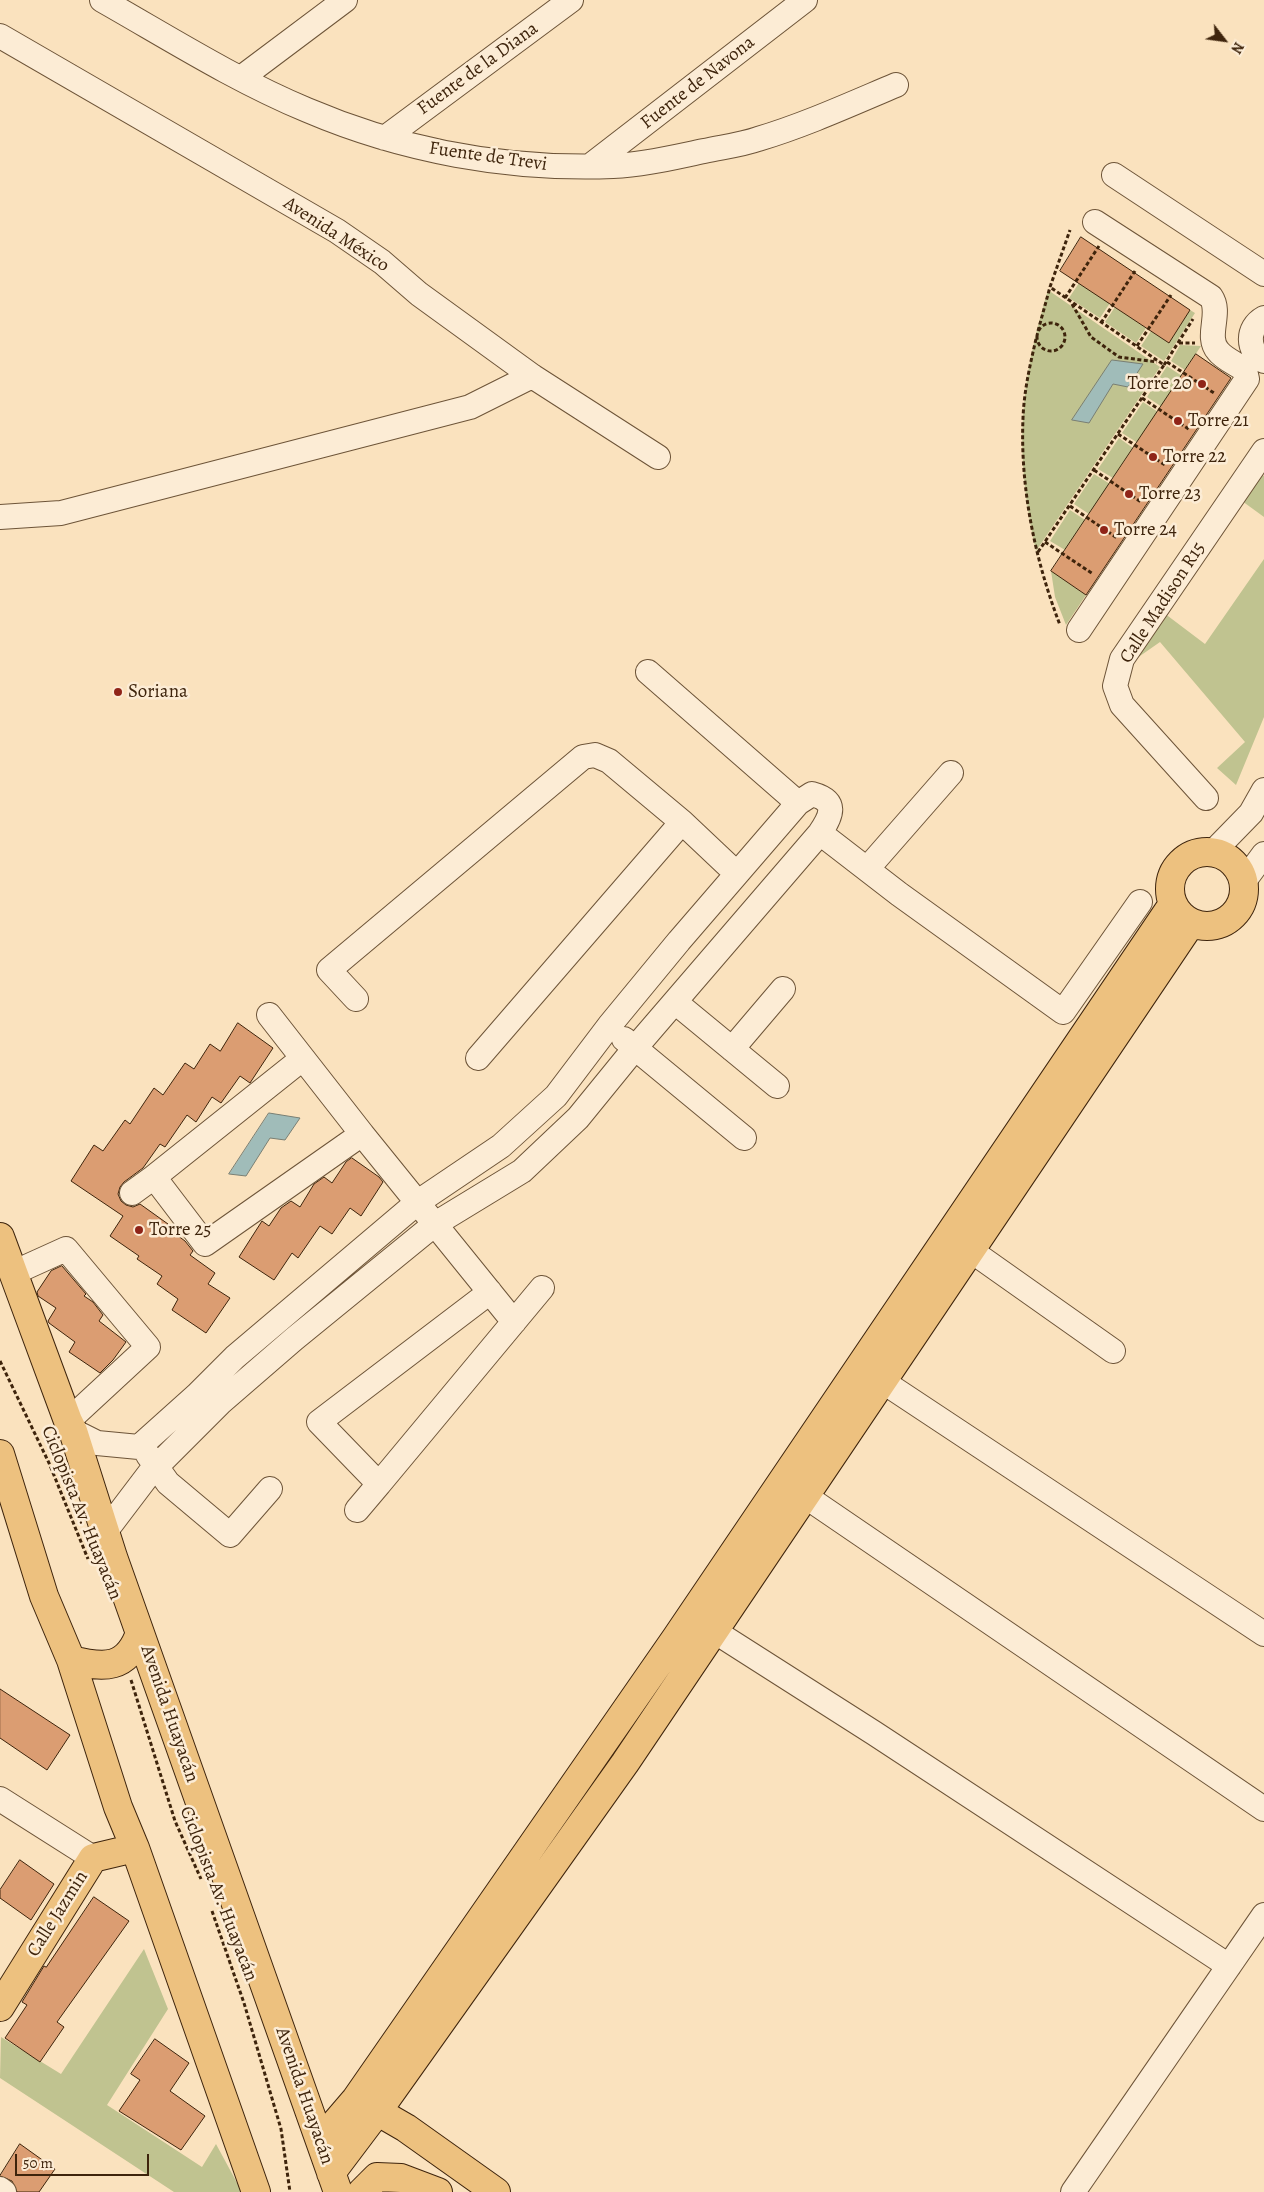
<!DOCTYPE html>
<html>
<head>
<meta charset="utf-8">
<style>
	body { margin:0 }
	#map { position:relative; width:1264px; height:2192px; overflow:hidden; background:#fae2be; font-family:Alegreya,serif }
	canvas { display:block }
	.north { position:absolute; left:1199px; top:15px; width:50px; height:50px; -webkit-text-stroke:4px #fcecd5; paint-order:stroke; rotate:120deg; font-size:14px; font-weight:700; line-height:20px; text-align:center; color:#3e240c }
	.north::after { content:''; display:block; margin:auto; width:18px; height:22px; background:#3e240c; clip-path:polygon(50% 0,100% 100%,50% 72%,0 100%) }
	.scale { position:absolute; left:15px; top:2154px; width:134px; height:22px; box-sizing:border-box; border:2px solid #3e240c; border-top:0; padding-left:6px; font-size:15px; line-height:18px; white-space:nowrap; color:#3e240c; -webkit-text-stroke:4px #fcecd5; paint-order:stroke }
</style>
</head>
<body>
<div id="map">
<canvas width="1264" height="2192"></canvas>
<div class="north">N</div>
<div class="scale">50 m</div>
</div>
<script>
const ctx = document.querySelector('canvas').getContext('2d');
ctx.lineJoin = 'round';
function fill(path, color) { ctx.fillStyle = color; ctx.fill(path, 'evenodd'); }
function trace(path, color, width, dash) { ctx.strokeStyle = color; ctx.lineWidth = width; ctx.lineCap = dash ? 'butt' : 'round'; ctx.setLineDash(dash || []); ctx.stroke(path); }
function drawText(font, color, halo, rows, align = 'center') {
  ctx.font = font + ' Alegreya,serif'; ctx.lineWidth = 5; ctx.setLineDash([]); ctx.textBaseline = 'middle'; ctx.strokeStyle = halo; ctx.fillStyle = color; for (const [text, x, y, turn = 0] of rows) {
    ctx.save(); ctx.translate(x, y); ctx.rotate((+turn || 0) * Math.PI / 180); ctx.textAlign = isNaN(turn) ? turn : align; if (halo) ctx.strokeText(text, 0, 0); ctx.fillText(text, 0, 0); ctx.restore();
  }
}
const green = new Path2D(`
	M1079,283L1110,303L1100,318L1069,298Z
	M1048,290L1160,367L1036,551C1014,452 1019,387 1048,290Z
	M1115,307L1146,328L1136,343L1105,322Z
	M1190,310L1195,313L1164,361L1141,346L1151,331L1169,343Z
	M1180,345L1201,346L1185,370L1171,361Z
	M1167,366L1182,376L1162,407L1147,397Z
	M1143,402L1158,412L1138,443L1122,433Z
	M1119,438L1133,448L1113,478L1098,469Z
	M1259,472L1264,476V517L1242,501Z
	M1094,474L1110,484L1089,514L1074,504Z
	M1070,510L1085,520L1065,550L1050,541Z
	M1264,559V717L1236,785L1217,768L1245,742L1160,642L1130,663L1164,613L1205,644Z
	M1051,571L1086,595L1066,625L1055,597Z
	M144,1949L168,2009L107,2105L202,2167L216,2144L242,2192H174L0,2078L1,2037L61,2074Z`);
const water = new Path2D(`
	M1112,360L1143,364L1128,387L1113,384L1089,423L1072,420Z
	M269,1113L300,1118L285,1140L270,1138L246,1176L229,1174Z`);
const building = new Path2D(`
	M1081,237L1190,310L1169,343L1060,271Z
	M1196,354L1231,378L1086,595L1051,571Z
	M238,1023L273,1048L250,1083L240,1076L221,1103L212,1097L196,1122L187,1115L165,1147L160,1144L143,1168L124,1182L120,1187L118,1194L121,1201L126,1205L133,1207L140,1204L168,1224L166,1227L185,1241L193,1251L190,1255L215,1273L208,1284L230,1298L206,1333L172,1310L178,1299L157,1284L162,1276L137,1259L139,1256L110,1236L123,1216L71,1181L94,1145L103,1151L125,1120L130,1124L154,1088L163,1095L185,1063L194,1069L210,1044L220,1051Z
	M352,1158L379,1177L383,1182L361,1216L350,1208L332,1234L320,1226L298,1258L292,1253L274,1280L239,1257L262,1221L269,1226L281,1208L291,1201L300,1207L314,1184L324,1177L332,1183L346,1162Z
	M62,1266L86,1294L84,1296L93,1302L103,1315L99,1321L126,1342L113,1360L100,1373L69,1352L75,1342L49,1323L48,1321L56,1308L38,1296L37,1292L51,1271Z
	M0,1689L70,1735L47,1770L0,1738Z
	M20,1860L54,1884L31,1920L0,1898V1890Z
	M94,1897L129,1921L57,2022L64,2027L40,2062L5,2038L27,2005L22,2002L44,1966L46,1967Z
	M155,2039L189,2063L170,2091L205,2116L181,2150L119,2111L140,2080L131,2074Z
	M20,2144L55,2169L39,2192H17L12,2181L0,2176Z`);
const path = new Path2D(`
	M1065,298L1099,246
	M1072,304L1091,337L1119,357L1157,362
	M1037 337a14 14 0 1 1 28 0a14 14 0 1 1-28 0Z
	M1101,323L1135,271
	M1038,331L1050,287L1070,230
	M1036,339C1030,365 1024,391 1023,418C1020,488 1035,560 1060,625
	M1179,343H1195
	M1137,346L1171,295
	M1167,362L1214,393
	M1164,365L1193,319
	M1142,398L1190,430
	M1118,434L1165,465
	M1094,470L1141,502
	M1070,506L1117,538
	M1045,542L1093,574
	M1038,552L1164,365L1050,287
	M0,1361L49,1463L88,1559
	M131,1680L175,1821L201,1879
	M212,1911L244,2003L281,2129L290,2192`);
const minor = new Path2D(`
	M102,0C169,38 235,80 307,110C403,151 508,170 613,166C643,165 675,157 704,151C722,147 741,145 758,139C805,125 851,104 896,85
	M0,36L337,231L382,262L419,294L532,376L658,457
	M241,78L345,0
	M385,138L571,0
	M590,166L805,0
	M1114,175L1264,274
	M1264,318C1246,328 1247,351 1264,361
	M0,517L61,513L470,407L532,376
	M1079,630L1247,379L1245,370C1237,364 1224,359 1218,351C1205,336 1222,313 1211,297L1095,222
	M648,672L798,803
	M1206,798L1122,705L1115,686L1122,659L1264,451
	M820,833L899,894L1063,1012L1140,902
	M1213,852L1251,813L1264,790
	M867,869L951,773
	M1244,881L1264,854
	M356,999L329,970L583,757L595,755L609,761L682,822L736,873
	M675,1002L777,1086
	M269,1015L362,1134L205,1244L154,1177L302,1059
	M624,1039L744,1138
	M732,1049L783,989
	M478,1058L682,822
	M362,1134L514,1322
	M132,1193L154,1177
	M970,1250L1113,1351
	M13,1273L66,1249L148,1347L68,1421
	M490,1292L319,1422L379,1484L542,1288
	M882,1381L1264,1634
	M73,1431L97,1443L139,1447L197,1395L235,1357L418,1202L501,1146L556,1096L609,1026L679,941L798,803L812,794C838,801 832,815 820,833L635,1048L578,1118L522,1171L435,1224L294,1339L220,1403L149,1474L105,1532
	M148,1455L168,1483L230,1535L270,1489
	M805,1496L1264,1809
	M357,1510L379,1484
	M714,1631L874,1733L1229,1966
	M0,1799L93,1858
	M0,2189L4,2192
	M1073,2192L1264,1915`);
const major = new Path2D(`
	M1170 889a37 37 0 1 1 74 0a37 37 0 1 1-74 0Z
	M0,1237L68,1421L73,1431L113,1557L338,2192
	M0,1454L44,1596L71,1660L118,1807L135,1848L256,2192
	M71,1660C104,1668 127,1670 140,1633
	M0,2007L93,1858L135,1848
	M361,2102L406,2128L496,2192
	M320,2141L356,2099L676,1638L1173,904
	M331,2173L377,2112L625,1763L1191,923
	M362,2192L377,2177L401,2178L438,2192`);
const markers = [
	[1202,384,5,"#8f2418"],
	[1178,421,5,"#8f2418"],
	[1153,457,5,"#8f2418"],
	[1129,494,5,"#8f2418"],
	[1104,530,5,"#8f2418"],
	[118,692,5,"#8f2418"],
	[139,1230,5,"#8f2418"]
];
const streetNames = [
	["Fuente de la Diana",478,69,-36],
	["Fuente de Navona",698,83,-38],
	["Fuente de Trevi",488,157,8],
	["Avenida México",336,235,33],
	["Calle Madison R15",1163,603,-57],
	["Ciclopista Av. Huayacán",81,1513,68],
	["Avenida Huayacán",169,1714,71],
	["Ciclopista Av. Huayacán",218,1894,69],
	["Calle Jazmin",58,1914,-58],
	["Avenida Huayacán",304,2096,71]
];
const poiNames = [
	["Torre 20",1192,384,"right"],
	["Torre 21",1188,421],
	["Torre 22",1163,457],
	["Torre 23",1139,494],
	["Torre 24",1114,530],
	["Soriana",128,692],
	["Torre 25",149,1230]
];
fill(green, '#c0c390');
fill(water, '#a0bcb9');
trace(water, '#797f74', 1);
fill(building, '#db9d72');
trace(building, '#3e240c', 1);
trace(minor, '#6d5438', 26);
trace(major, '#3e240c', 30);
trace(path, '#3e240c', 3, [4, 2.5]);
trace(minor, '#fcecd5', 24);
trace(major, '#edc17f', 28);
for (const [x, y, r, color] of markers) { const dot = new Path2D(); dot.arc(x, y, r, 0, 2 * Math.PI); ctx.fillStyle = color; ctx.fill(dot); trace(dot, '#fcecd5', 2); }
drawText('19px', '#3e240c', '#fcecd5', streetNames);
drawText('19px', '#3e240c', '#fcecd5', poiNames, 'left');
</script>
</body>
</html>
